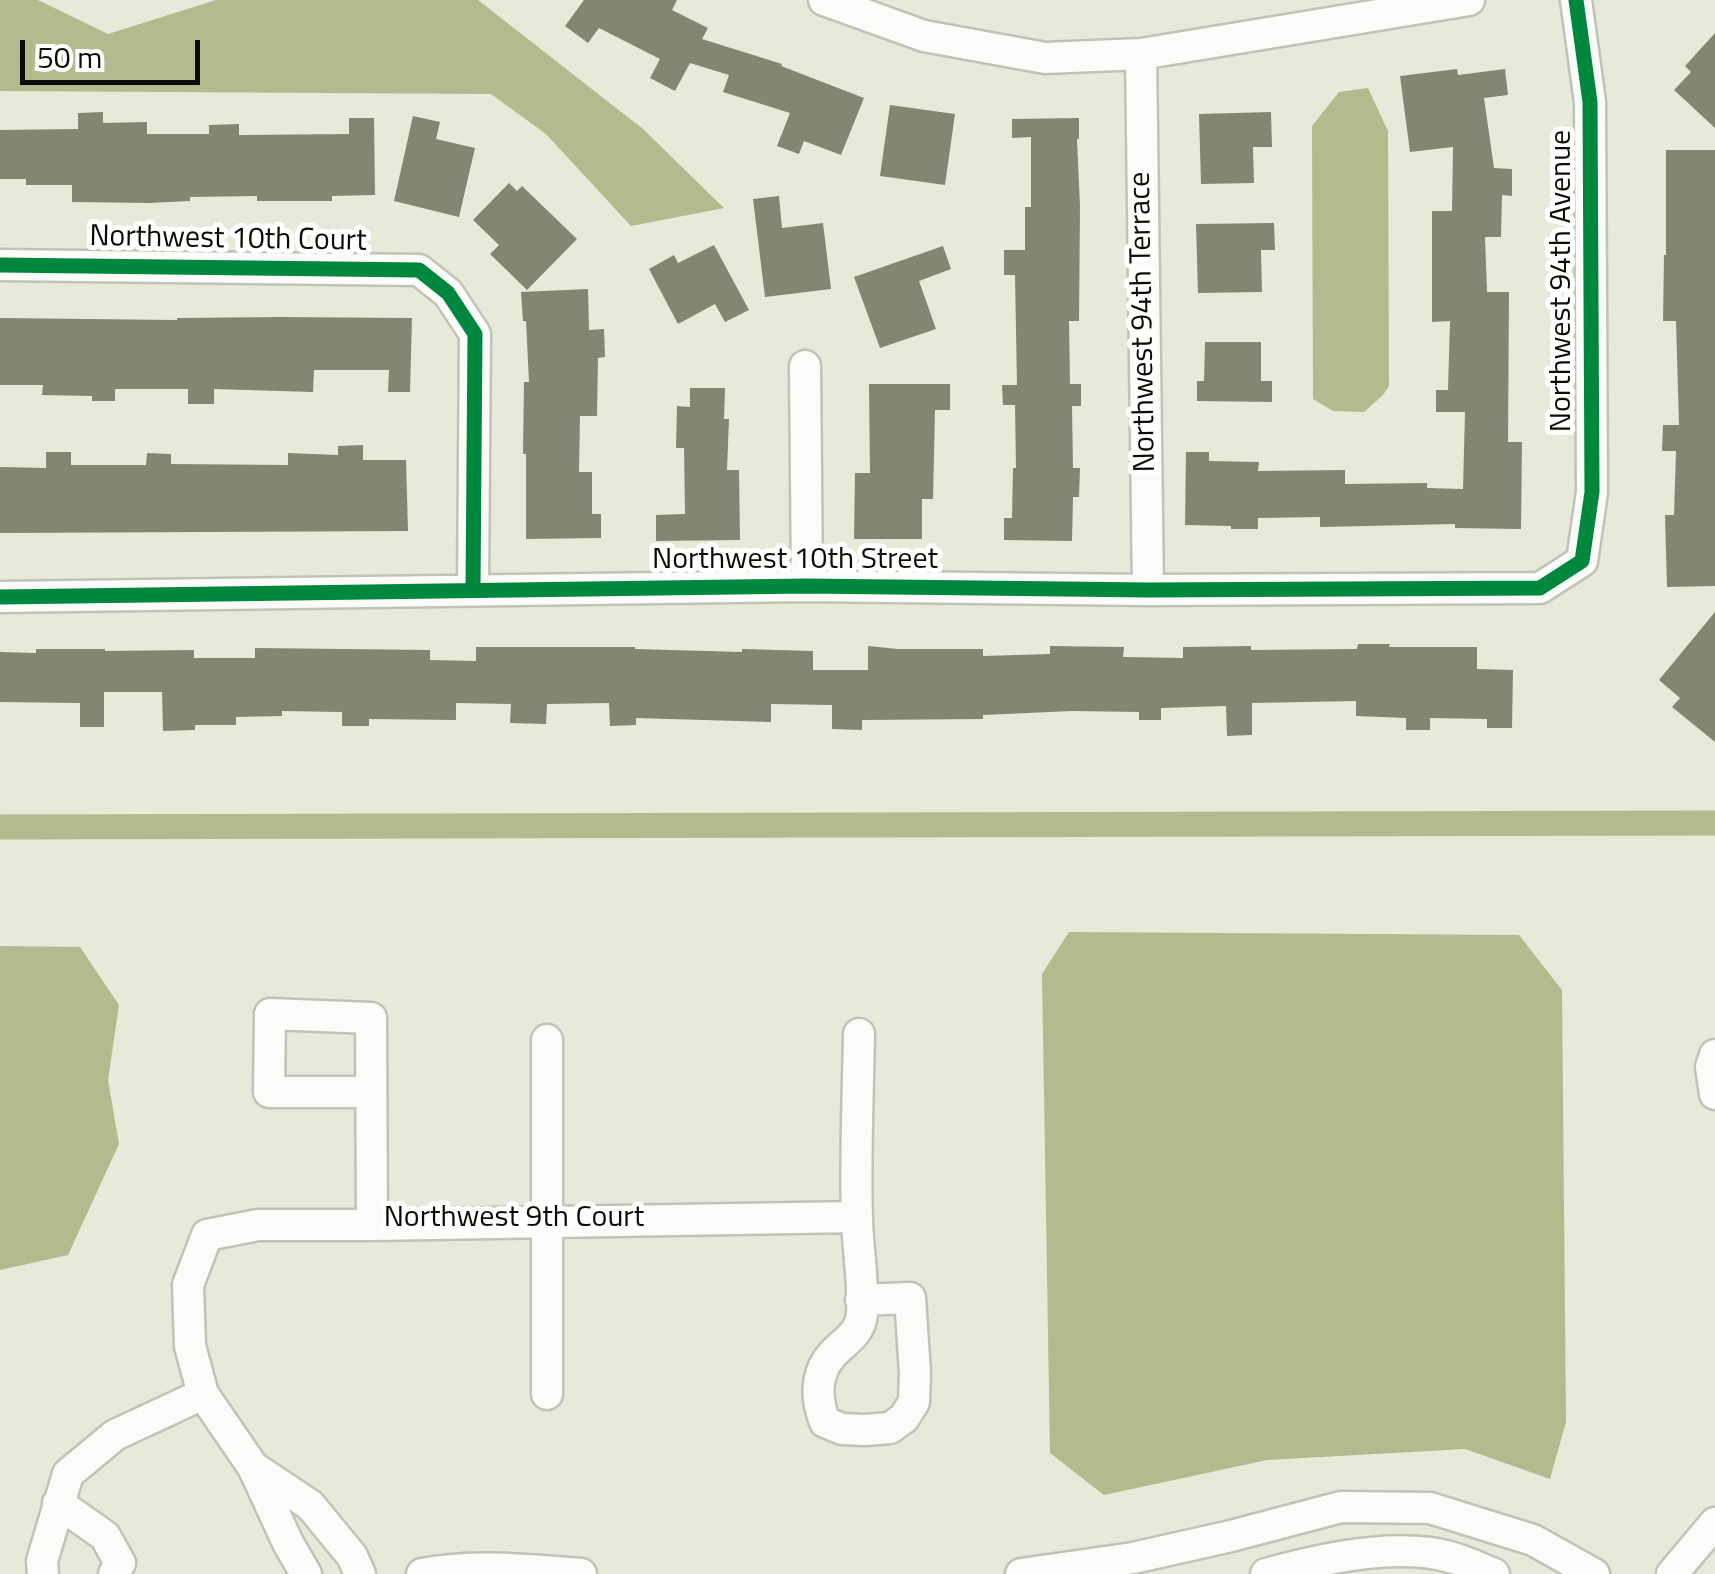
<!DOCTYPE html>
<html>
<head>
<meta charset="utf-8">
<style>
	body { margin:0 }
	#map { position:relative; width:1715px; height:1574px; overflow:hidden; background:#e6ead8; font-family:"Titillium Web",sans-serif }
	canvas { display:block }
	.scale { position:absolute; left:20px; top:40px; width:180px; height:45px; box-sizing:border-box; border:5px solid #0b0d04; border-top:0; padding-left:12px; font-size:30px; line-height:35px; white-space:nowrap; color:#0b0d04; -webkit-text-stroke:8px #fff; paint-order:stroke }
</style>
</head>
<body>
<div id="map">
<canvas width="1715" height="1574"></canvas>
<div class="scale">50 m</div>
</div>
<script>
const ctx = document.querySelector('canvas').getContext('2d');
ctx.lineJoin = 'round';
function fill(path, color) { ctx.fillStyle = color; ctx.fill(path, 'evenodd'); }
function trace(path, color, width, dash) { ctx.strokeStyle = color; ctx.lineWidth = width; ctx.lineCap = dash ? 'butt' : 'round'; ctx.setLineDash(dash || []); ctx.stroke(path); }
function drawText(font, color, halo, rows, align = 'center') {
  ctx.font = font + ' "Titillium Web",sans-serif'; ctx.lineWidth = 10; ctx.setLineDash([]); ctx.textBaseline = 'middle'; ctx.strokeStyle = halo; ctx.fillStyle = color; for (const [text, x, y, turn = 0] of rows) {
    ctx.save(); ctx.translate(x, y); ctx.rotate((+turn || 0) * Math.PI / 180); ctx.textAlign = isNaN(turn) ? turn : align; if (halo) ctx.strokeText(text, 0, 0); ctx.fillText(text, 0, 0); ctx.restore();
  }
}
const water = new Path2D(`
	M0,0H38L108,34L216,0H478L643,129L724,208L631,226L546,134L491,94L0,91Z
	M1368,88L1388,131L1389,386L1383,395L1364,412L1333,411L1313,399L1312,126L1339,92Z
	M1069,932L1519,935L1562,990L1566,1422L1550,1479L1465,1449L1267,1460L1104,1495L1050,1453L1042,974Z
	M0,946L80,947L119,1005L108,1080L119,1144L68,1255L0,1270Z`);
const canal = new Path2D(`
	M0,827L1715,823`);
const building = new Path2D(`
	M584,0H677L672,10L708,28L702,39L782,64L781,66L864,98L841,155L804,141L799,154L777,146L790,113L723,92L729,75L690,63L675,91L650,78L660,59L599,28L588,43L565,26Z
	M1715,33V128L1674,90L1691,72L1685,66Z
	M1457,69L1458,75L1505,69L1508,95L1484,98L1494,168L1512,169V196L1502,195L1501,237H1485L1487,292H1509L1508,442H1522L1521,529L1455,528V524L1320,527V517L1258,518V529H1231V526L1185,525L1186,452H1209V461L1259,462L1258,471L1345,470V484L1427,483V488L1463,489L1465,412H1436V390H1448L1450,321L1432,322V211H1452L1453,147L1410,152L1400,76Z
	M890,105L955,114L945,185L880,176Z
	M103,112V123L147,122V134H209V125L239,124V135L349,134V118H374L375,195L332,196V201H257V196L190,197V201L149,203L72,202V185H26V179H0V130L78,129V113Z
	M1271,112L1272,147H1253L1254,183L1201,184L1199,114Z
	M413,116L440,122L436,139L475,148L459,217L394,201Z
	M1079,118V139H1077L1080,206L1079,321H1069L1070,384H1081V406H1072L1073,468H1080L1079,497H1073L1072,541L1004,540V518H1012L1013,468H1016L1015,405H1003L1002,385H1017L1015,275H1004V250H1025V207H1031V137L1012,138V119Z
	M1666,150H1715V586L1667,587L1665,515H1674L1676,451H1662L1663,425H1679L1676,321H1663L1664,255H1666Z
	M509,183L517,191L522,186L577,239L527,290L490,254L499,245L473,220Z
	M779,196L782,228L823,223L831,289L765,297L753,199Z
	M1274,223L1275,250H1261L1262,292L1198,293L1196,224Z
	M714,245L749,310L725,322L715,304L678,324L649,269L674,255L678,263Z
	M943,246L951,269L919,281L936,329L880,348L854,277Z
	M588,289L589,330L604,329L605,357L598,358L597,416H580L579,472H592V514H601V538L526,539V454H523L524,382H529L526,321H523L521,292Z
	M279,317L412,318L410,392H388L389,370H314L313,392L214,389V404H188V389H115V401H92V396L42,395L43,385H0V318L177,320V318Z
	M1205,342H1261V381H1272V402L1197,401V381H1204Z
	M869,384H950V410H935L933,499H922V539H854L855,473H870Z
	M690,388H725L724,419H729L727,470H739L740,540L656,541V515L685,514L684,448H676L677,406L690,407Z
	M363,445V460H406L408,531L0,533V467L46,468V452H71V465H146L147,453L171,454V464L288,465V453L338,455V446Z
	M1715,612V742L1672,707L1680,698L1659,680Z
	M1358,644H1390L1389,647H1477V669L1513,670L1512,728H1487V719L1430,718V730H1406V718L1356,716V701L1252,703V735L1227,736L1226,706L1161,708V720H1139V712L1072,711L983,715V719L862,720V730L832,729V705L771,704V722L636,718V725L610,726L609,703L547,704L546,724L510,723L511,704L456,703V720L369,719V726H342V712L282,711V716L236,717V725H195V730L163,731L162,692H104V727H80V703L0,702V652L36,653V649H105V651L194,650V658H255V648L430,650V660L476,661V647H635V649L742,652V649L813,651V670H868V646L898,649H983V656L1050,654V646L1124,647L1123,657L1183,658V647L1251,646V650L1357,649Z`);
const minor = new Path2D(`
	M824,0L924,36L1045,58L1141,54L1469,0
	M1141,54L1148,590
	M0,265L419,270L448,293L475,334L473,590
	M805,366L807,586
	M0,597L807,586L1148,590L1540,588L1582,561L1592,492L1590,102L1576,0
	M859,1034C858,1096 855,1158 857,1220C858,1249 864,1286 862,1314C860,1335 844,1341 831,1356C815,1375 816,1400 825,1422L842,1429L865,1430L890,1428L904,1418L914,1402L915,1373L910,1298L861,1300
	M547,1040V1394
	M1715,1055L1711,1067L1715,1094
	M371,1092H269L270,1014L371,1018L372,1225L857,1217
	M203,1394L253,1467L288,1543L306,1574
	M256,1469L310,1505L352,1556L360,1574
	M58,1503L105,1536L120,1563L114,1574
	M43,1574L42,1561L68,1474L115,1435L203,1394L190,1346L188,1285L207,1235L258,1225H372
	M422,1574C475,1564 527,1570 581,1574
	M1021,1574L1133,1558L1231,1536L1341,1507L1430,1508L1533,1540L1594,1574
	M1266,1574C1319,1559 1396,1542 1450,1557C1465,1561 1479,1568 1494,1574
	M1672,1574L1715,1523`);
const cycleway = new Path2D(`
	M0,265L419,270L448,293L475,334L473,590
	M0,597L807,586L1148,590L1540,588L1582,561L1592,492L1590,102L1576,0`);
const streetNames = [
	["Northwest 10th Court",228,240,1],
	["Northwest 94th Avenue",1563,281,-90],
	["Northwest 94th Terrace",1144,322,-91],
	["Northwest 10th Street",795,561],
	["Northwest 9th Court",514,1219]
];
fill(water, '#b2bb8d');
trace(canal, '#b2bb8d', 25);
fill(building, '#838673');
trace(minor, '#c0c3b5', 35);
trace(minor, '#fbfcf9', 30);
trace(cycleway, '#00873e', 15);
drawText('30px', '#0b0d04', '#fff', streetNames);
</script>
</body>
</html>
